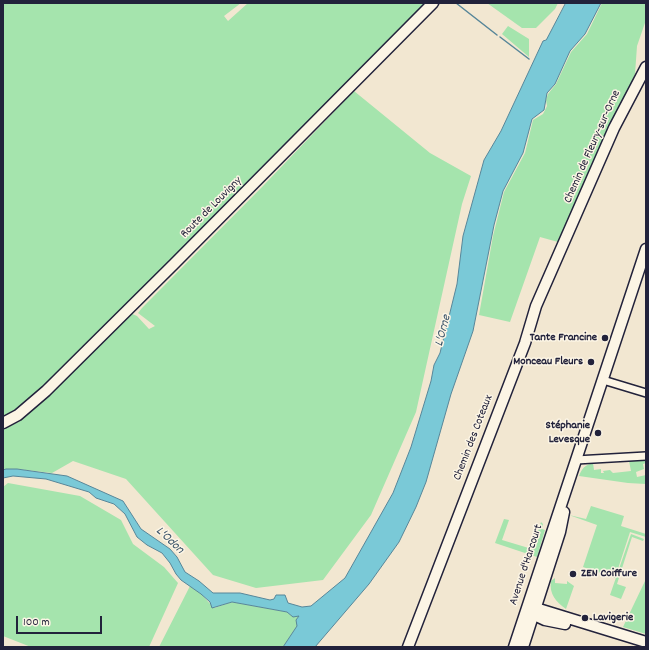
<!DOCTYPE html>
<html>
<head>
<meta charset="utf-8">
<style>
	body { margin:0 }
	#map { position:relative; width:649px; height:650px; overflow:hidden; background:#f2e7d1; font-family:Dekko,sans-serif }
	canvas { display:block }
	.frame { position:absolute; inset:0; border:4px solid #22223b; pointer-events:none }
	.scale { position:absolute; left:16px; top:616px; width:86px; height:18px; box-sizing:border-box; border:2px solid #22223b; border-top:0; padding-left:5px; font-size:12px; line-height:14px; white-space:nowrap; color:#22223b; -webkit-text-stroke:3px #fcf5e5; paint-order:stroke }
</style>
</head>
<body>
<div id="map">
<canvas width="649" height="650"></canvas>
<div class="frame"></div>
<div class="scale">100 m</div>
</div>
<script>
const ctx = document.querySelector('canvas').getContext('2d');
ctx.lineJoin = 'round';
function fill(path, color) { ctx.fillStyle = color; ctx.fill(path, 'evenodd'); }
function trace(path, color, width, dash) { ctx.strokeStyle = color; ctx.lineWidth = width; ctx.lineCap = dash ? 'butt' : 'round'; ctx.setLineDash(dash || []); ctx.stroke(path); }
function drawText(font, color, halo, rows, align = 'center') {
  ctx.font = font + ' Dekko,sans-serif'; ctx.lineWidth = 3; ctx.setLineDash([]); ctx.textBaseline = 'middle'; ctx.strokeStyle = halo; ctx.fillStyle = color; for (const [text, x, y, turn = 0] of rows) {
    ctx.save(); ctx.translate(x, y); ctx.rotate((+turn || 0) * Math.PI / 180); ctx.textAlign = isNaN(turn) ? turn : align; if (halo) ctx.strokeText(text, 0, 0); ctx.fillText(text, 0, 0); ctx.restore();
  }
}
const green = new Path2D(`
	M3,3H241L224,16L228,21L248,3H430L129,304L100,330L49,384L20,411L3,419Z
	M487,3H558L555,9L536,28H522Z
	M602,3H646V20L637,46L635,74L558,242L540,237L510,322L479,315L493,236L504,192L525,153L533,120L543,114L547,106L546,100L548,94L556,84L571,52L587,34Z
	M508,26L529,39V57L502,34Z
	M354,91L430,153L471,176L462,204L416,412L371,515L323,580L256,588L213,575L126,479L73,461L52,473L17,469L3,470V428L19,422L130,313L137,316L149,329L155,326L138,313L142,308L263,186Z
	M646,459V463L643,464L644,469L636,472L637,477L646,475V484L628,483L579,476C582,468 585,465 593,463L594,470L601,469V473H604L603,471L610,470L613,473L631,471L629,461Z
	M8,483L80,496L121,520L133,544L164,567L178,583L149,647H31L3,636V487Z
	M591,506L624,516L621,526L646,534V537L630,532L615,578L583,567L597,525L569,515L586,519Z
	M504,519L509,520L502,540L532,549L541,522L543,524L542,529L545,530L537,557L495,543Z
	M631,534L644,539L643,541L632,537L617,584L626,587L621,599L610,595Z
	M555,578V583L567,584V581L574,586L566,609C556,602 549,594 551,581Z
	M645,581H646V634L623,627Z
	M190,586L201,594L214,608L232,602L287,612L292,616H299L297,619V626L283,647H159Z`);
const water = new Path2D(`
	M566,3H601L585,34L570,51L555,84L547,93L544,110L532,119L523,153L503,191L494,225L473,331L451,394L426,482L416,507L399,542L369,584L315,647H283L297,626L296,620L299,616L293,617L287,612L232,602L212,608L210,602L201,594L181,580L176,574L170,563L162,553L147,545L137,537L125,514L114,504L96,498L89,492L46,479L13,476L3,478V470L6,469H17L67,476L123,501L141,529L170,549L177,557L185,572L199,581L213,593H240L270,600L274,599L276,595H285L288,603L302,607L311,606L345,578L393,493L411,447L431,381L434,365L440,353L457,284L463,236L484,160L501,131L543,41L546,40Z`);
const stream = new Path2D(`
	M456,3L497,35
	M436,6L440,3
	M500,37L529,59
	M334,95L352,78`);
const street = new Path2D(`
	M603,380L646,393
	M576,460L646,456`);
const secondary = new Path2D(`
	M3,423L18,415L46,391L174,264L433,3
	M529,606L646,642
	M528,612L545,620L565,624
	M408,647L525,343L536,306L614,128L646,67
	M514,647L646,249
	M523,647L560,532L564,512`);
const markers = [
	[605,338,4,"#22223b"],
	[591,362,4,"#22223b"],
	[598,433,4,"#22223b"],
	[573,574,4,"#22223b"],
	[585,618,4,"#22223b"]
];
const streetNames = [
	["Chemin de Fleury-sur-Orne",593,147,-66],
	["Route de Louvigny",212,208,-45],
	["Chemin des Coteaux",474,438,-69],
	["Avenue d'Harcourt",527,565,-72]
];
const poiNames = [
	["Tante Francine",597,338],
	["Monceau Fleurs",583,362],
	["Stéphanie",590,426],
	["Levesque",590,440],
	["ZEN Coiffure",581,574,"left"],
	["Lavigerie",593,618,"left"]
];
const waterNames = [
	["L'Orne",444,331,-75],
	["L'Odon",169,541,43]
];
fill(green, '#a5e4ad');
fill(water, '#7ac9d7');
trace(water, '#578699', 1);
trace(stream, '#578699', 1.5);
trace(street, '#22223b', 10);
trace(secondary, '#22223b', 13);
trace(street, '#fcf5e5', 7);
trace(secondary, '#fcf5e5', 10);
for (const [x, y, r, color] of markers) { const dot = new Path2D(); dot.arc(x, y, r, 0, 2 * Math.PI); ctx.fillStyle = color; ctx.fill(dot); trace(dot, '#fcf5e5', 1.5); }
drawText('12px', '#22223b', '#fcf5e5', streetNames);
drawText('bold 12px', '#22223b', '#fcf5e5', poiNames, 'right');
drawText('italic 13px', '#3c546a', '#fcf5e5', waterNames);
</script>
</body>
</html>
